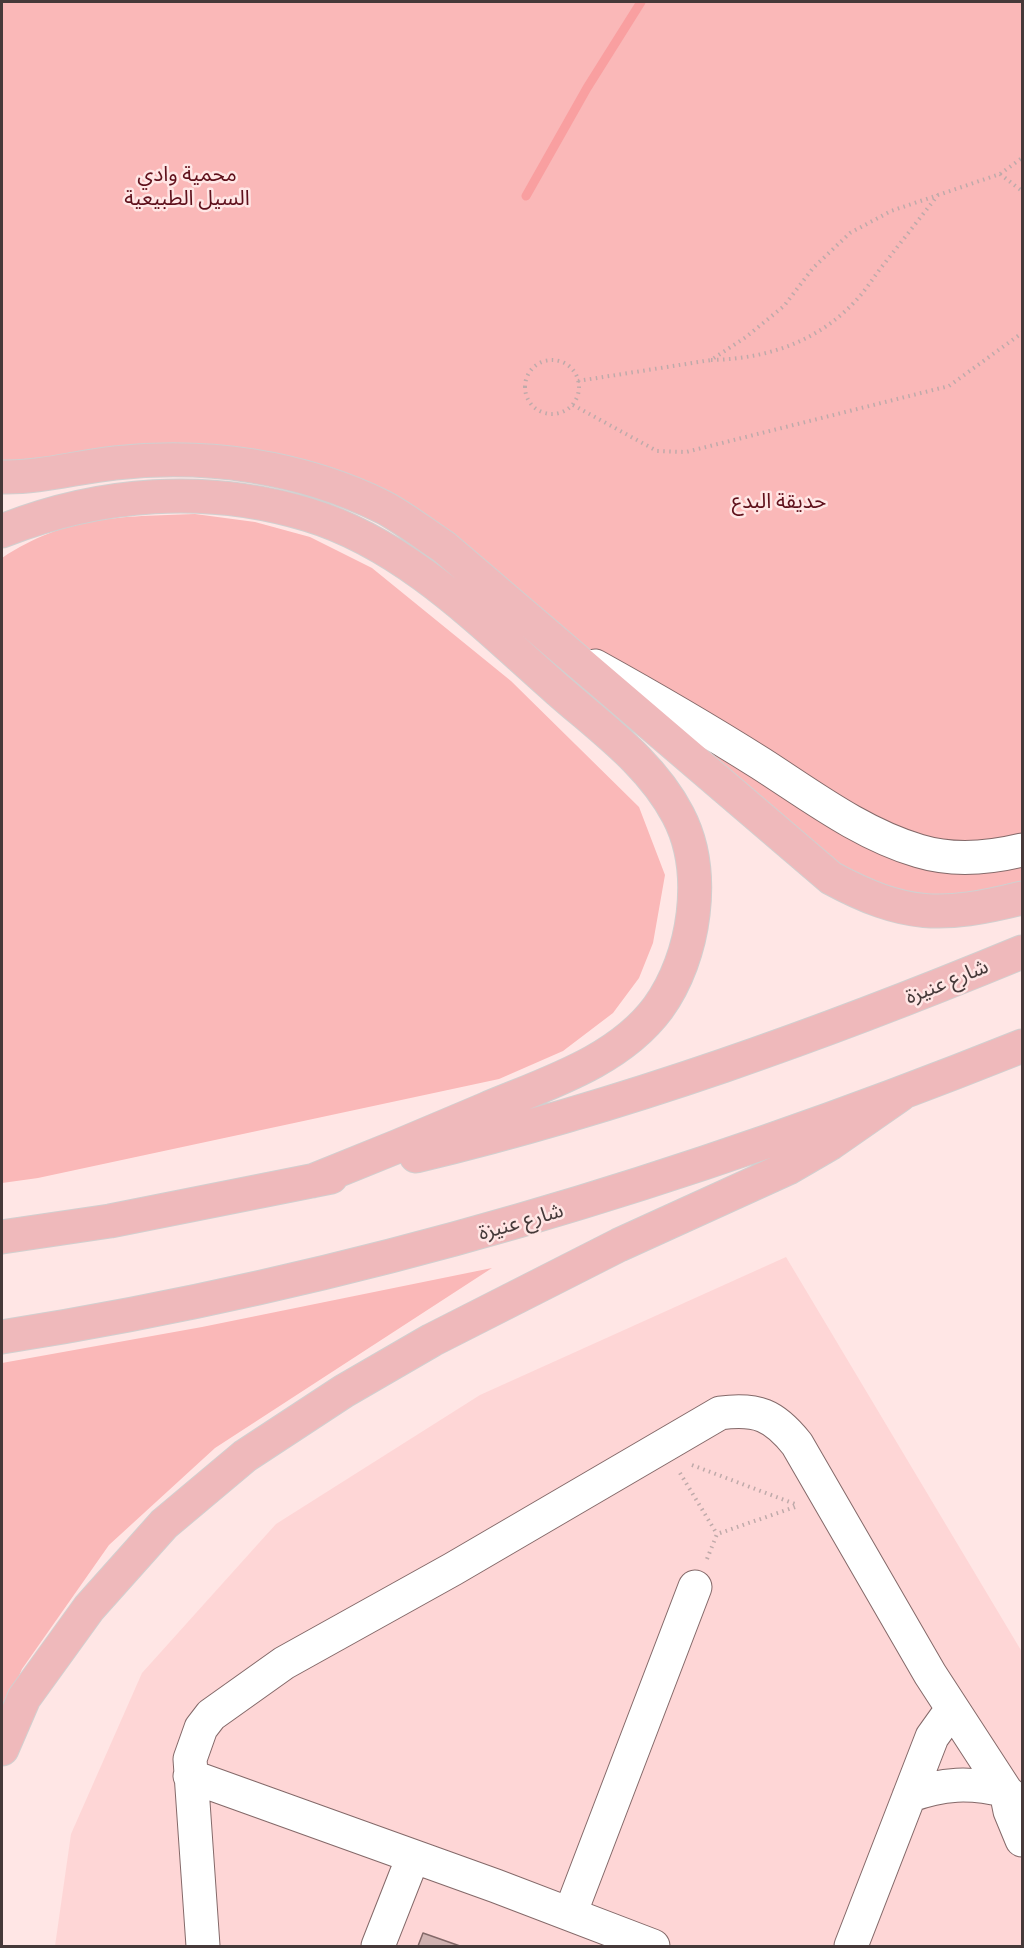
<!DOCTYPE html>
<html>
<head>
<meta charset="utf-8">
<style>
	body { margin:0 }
	#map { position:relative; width:1024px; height:1948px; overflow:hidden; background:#ffe6e5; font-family:Cabin,sans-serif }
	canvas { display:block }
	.frame { position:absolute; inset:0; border:3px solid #453939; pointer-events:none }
</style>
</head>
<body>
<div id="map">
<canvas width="1024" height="1948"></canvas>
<div class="frame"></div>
</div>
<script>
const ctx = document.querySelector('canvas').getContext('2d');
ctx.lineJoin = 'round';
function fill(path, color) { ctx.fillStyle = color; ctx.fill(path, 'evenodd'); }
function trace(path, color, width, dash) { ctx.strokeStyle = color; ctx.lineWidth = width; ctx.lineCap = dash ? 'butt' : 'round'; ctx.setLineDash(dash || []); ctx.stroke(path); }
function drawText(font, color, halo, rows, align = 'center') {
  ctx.font = font + ' Cabin,"Noto Sans Arabic",sans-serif'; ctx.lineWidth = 5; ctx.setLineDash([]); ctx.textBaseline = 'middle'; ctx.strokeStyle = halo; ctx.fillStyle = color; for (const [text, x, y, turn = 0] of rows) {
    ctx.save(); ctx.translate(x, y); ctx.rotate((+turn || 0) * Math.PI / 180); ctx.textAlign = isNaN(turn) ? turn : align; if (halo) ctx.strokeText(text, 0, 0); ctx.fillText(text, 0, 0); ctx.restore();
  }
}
const built = new Path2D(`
	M786,1257L1022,1652V1946H55L71,1834L142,1673L276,1524L480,1395Z`);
const green = new Path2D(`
	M2,2H1022V890L928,899L865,885L354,483L2,468Z
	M195,514L255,522L310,537L372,568L511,681L639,807L665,875L653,943L639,978L613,1013L563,1051L499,1079L38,1178L2,1183V558C67,515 119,517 195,514Z
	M492,1268L215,1448L109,1545L22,1669L2,1715V1363L202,1327Z`);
const stream = new Path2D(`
	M526,196L587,88L641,2`);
const building = new Path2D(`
	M423,1933L460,1946H418Z`);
const path = new Path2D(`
	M1000,174L1022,191
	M525 387a27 27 0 1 1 54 0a27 27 0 1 1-54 0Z
	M711,360C767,359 821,341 859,297C868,287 875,275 884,264C902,241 920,218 938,195
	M578,381L711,360L746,337L784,306L813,268L850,233L891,211L1000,174L1022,158
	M573,405L657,451L686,452L949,386L1022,333
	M692,1465L795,1504
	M680,1473L717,1534
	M707,1559L717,1534L798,1506`);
const minor = new Path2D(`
	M595,666C651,697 706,729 760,763C810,795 861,834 919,851C952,861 989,858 1022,850
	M190,1776L496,1886L653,1946
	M1006,1791L1010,1811L1022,1840
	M909,1796C942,1783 971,1782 1006,1791
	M570,1914L695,1587
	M203,1946L190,1759L201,1728L211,1715L284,1663L453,1569L720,1413C757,1408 774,1415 797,1444L930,1674L1006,1791L1022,1806
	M378,1946L413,1857
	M851,1946L932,1737L952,1709`);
const major = new Path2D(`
	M2,477C40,478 77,467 115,463C206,453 300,466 383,507C404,518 424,534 444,547L831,878C905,918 942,918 1022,898
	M2,531C100,492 207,484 309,515C407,545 483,624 558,690C601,728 651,763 678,815C708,872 695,957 658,1008C618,1062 545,1084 486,1109C428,1134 370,1158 312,1181
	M416,1156C624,1106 826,1033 1022,952
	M2,1237L110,1221L331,1177
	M2,1337C356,1281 690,1179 1022,1046
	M2,1749L24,1698L89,1608L164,1524L245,1456L344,1391L432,1340L619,1245L788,1168L831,1143L900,1095`);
const parkNames = [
	["محمية وادي",187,175],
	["السيل الطبيعية",187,199],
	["حديقة البدع",779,502]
];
const streetNames = [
	["شارع عنيزة",947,982,-22],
	["شارع عنيزة",521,1222,-16]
];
fill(built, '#fed6d6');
fill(green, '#fab8b8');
trace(stream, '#f99fa0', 9);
fill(building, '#d1b3b2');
trace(building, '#846969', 1.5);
trace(minor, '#846969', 35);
trace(major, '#d2cfcf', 35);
trace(path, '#bfaaaa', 4, [1.5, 4.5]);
trace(minor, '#fff', 33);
trace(major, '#efb9bb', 33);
drawText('21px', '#5f101b', '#ffe6e5', parkNames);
drawText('21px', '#453939', '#ffe6e5', streetNames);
</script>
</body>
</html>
